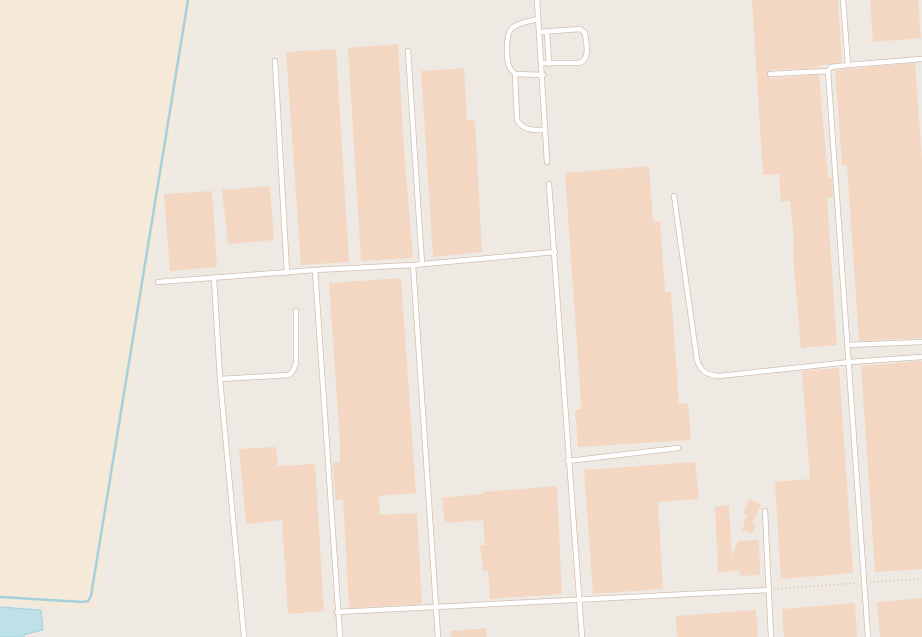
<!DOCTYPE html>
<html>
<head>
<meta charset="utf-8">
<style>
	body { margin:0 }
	canvas { display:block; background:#fdf7eb }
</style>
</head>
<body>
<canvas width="922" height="637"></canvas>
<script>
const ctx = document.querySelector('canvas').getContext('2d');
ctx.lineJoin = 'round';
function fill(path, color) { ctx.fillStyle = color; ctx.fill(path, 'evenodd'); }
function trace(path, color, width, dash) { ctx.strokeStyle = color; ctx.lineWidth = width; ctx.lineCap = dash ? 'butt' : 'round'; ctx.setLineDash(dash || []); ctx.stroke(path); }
const residential = new Path2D(`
	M0,0H193L95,609L0,604Z`);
const industrial = new Path2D(`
	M193,0H922V637H0V604L95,609Z`);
const water = new Path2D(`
	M0,607L41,610L43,630L23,635L25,637H0Z`);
const stream = new Path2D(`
	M0,597L83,602L88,601L91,596L188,0`);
const building = new Path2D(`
	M752,0H838L842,62L818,66V68L770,70L766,74L770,78L819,75L828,178L832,177L833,197L827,198L837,345L801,348L793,257L794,237L790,201L781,202L779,174L763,175Z
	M870,0H918L921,38L873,42Z
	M398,44L404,151L413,258L361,261L348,48Z
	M336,49L349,262L301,265L286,52Z
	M915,63L922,160V338L859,341L847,165L842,166L835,70Z
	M464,68L467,120H475L482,252L433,257L421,71Z
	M649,166L653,221H660L665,292H671L679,404L688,403L691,440L578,447L575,410L581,409L580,388L565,173Z
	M270,186L274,240L228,244L222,190Z
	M212,191L217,267L170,271L164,194Z
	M401,278L416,493L379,496L380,515L417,513L422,604L349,608L343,499L336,500L334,481L333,462H340V443L329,283Z
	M922,361V569L875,572L861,366Z
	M839,368L853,573L781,579L775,482L810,479L802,371Z
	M276,447L278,466L315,464L324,611L288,614L282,520L246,524L239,449Z
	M695,462L699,499L658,502L663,589L593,594L584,470Z
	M557,486L562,594L490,599L488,571H483L480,545H485L483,520L445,523L442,498L483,494V492Z
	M750,499L761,505L752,524L756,525L752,534L742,530L747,515L743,513Z
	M729,505L732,556L738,541L759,540L760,575L740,576L739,570L718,573L715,507Z
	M922,598V637H880L877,602Z
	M855,603L857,637H784L782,609Z
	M756,610L758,637H677L676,616Z
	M486,628L487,637H451V631Z`);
const path = new Path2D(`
	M870,582L922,579
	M774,589L858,583`);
const service = new Path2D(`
	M537,0L547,162
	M843,0L848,65L831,67L828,71L868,637
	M538,19C511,26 506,24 507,55C508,63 508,68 515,74L543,75
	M539,32L580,29L585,33C586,43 591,59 579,63H542
	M547,32L549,64
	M408,51L422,264
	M275,61L287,273
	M848,65L922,59
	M515,74L517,120C524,131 533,130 545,130
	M770,74L828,71
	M549,184L582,637
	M674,196L697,360C701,372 707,375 719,376L850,362L922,357
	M413,265L438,637
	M315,270L340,637
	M214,278L220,379L244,637
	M158,282L315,270L413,265L555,252
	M847,345L922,342
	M220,379L289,375L293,371L296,363V311
	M568,461L678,448
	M765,511L771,637
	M337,612L768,590`);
fill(residential, '#f5e9d9');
fill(industrial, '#efe9e4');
fill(water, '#bee1e8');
trace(water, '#a4d1db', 1);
trace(stream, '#a4d1db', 2.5);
fill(building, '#f4d7c2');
trace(service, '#d1bfaf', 6);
trace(path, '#dabaa4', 1.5, [1, 3]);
trace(service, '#fff', 4.5);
</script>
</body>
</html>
